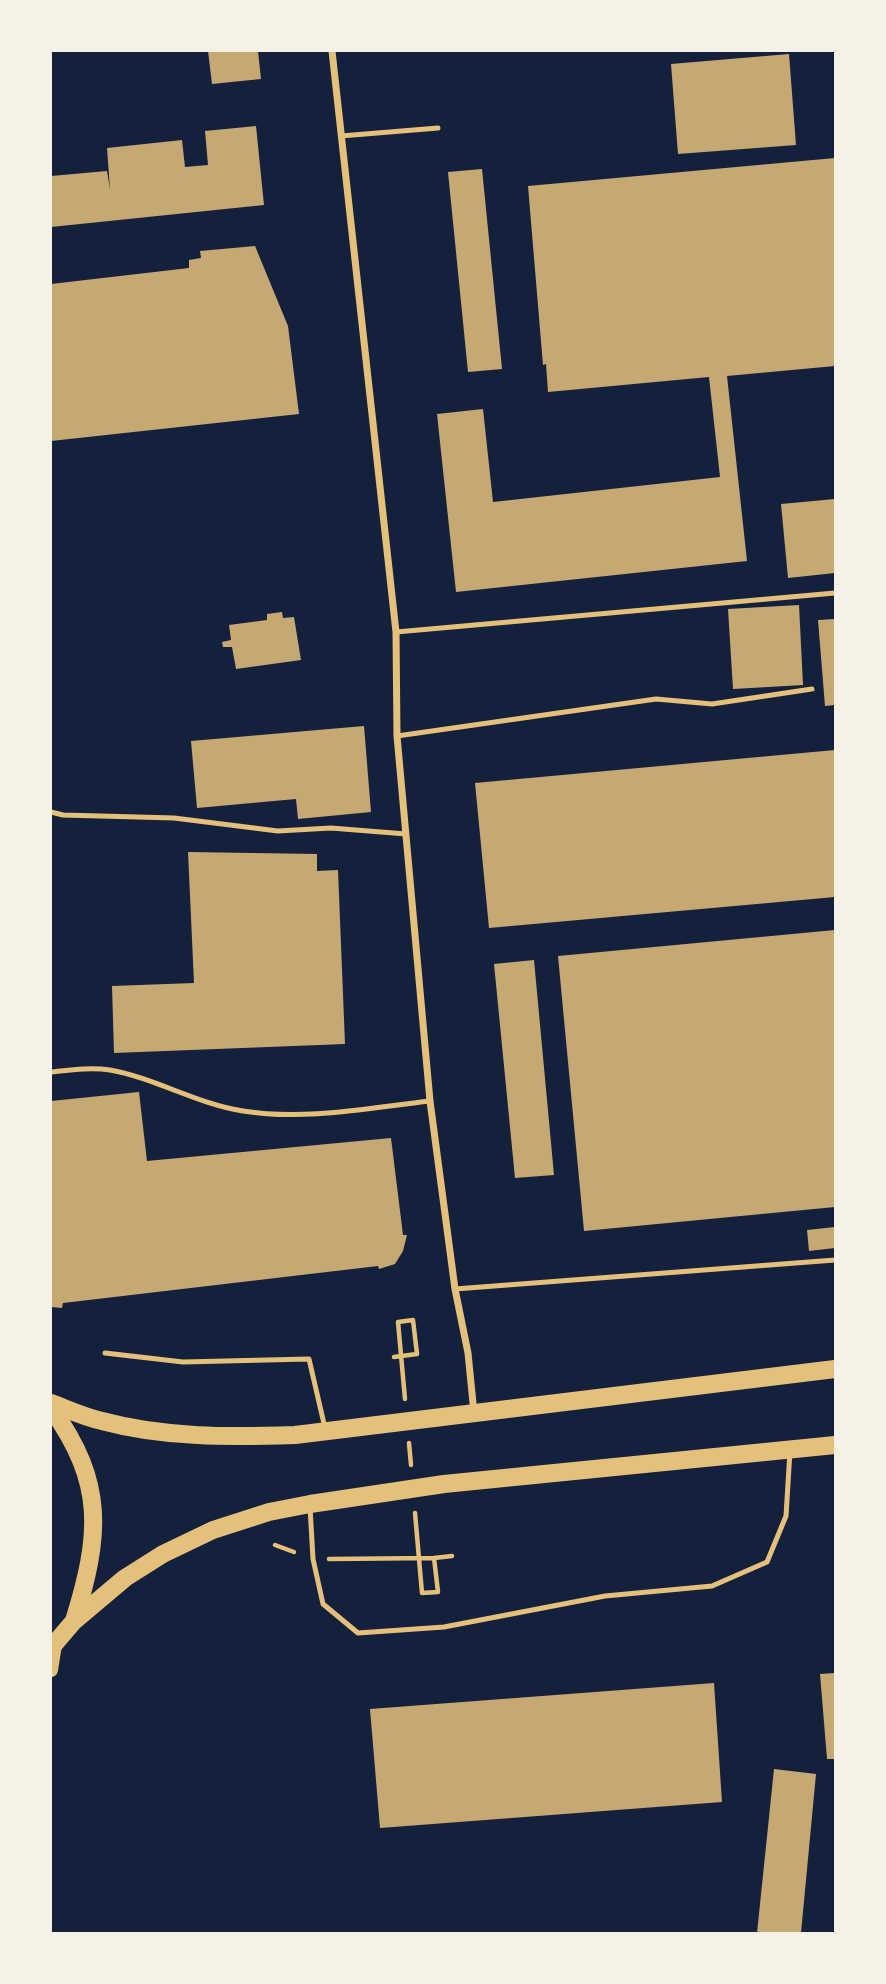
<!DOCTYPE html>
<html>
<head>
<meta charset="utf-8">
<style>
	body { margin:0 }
	#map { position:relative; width:886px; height:1984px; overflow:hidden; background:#14213d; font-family:Ubuntu,sans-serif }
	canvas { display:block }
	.frame { position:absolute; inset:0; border:52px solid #f6f1e7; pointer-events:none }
</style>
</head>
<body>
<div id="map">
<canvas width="886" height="1984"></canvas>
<div class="frame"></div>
</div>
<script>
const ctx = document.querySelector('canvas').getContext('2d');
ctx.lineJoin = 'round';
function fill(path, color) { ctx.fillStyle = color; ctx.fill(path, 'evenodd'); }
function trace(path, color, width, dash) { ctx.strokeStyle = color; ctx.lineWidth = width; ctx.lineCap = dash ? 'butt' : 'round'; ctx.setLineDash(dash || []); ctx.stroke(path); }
const building = new Path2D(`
	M208,51H258L261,79L212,84Z
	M789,54L796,145L678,154L671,64Z
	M256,126L264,205L51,227V176L107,171L110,189L107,148L182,140L185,167L208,165L205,131Z
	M835,158V366L727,376L747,561L456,592L437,414L483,409L493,502L720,477L709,377L548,392L546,364L543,365L528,186Z
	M482,169L502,369L468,372L448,172Z
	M255,246L288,326L299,414L51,441V284L189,268V260L201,258L200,251Z
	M835,499V573L788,578L781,504Z
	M799,605L803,685L733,689L728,609Z
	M282,612L283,618L294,617L301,660L236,669L232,647H223L222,642L231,640L229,625L267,620V614Z
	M835,619V705L825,706L818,620Z
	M364,726L371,812L298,819L296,799L197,808L191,741Z
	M835,750V897L489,928L475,783Z
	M188,852L317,854V871L338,870L345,1044L114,1053L112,986L194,983Z
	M835,930V1207L584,1231L558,956Z
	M534,960L554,1175L515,1178L494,964Z
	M139,1092L147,1161L391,1138L403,1235H407L403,1251L395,1264L379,1269L378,1266L63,1303L62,1308L51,1307V1101Z
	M835,1227V1248L809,1251L807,1230Z
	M835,1673V1759H827L820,1674Z
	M714,1683L722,1802L380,1828L370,1709Z
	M774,1769L816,1774L801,1933H757Z`);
const path = new Path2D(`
	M394,1357L417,1354L413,1320L398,1322L405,1399
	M409,1443L411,1465
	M275,1545L294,1552
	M434,1558L452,1556
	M329,1559L434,1558L438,1592L422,1593L415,1513`);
const service = new Path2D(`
	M341,136L438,128
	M396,632L835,593
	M397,736L656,699L712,704L812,689
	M51,812L63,815L174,818L278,831L331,828L406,834
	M51,1072C70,1070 91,1067 110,1070C155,1078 197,1104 243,1111C305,1121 368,1108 430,1101
	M455,1289L835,1260
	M105,1353L183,1362L309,1359L325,1428
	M310,1507L313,1559L323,1604L358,1633L444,1627L605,1596L712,1586L767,1562L786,1516L790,1451`);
const minor = new Path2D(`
	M332,51L396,632L397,736L430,1101L455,1289L468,1353L474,1413`);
const secondary = new Path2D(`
	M51,1670L55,1645`);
const primary = new Path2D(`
	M51,1403C67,1409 84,1417 102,1421C165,1438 230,1437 295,1435L835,1369
	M51,1408C106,1484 100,1536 74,1621
	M51,1648L74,1621L125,1578L163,1554L213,1530L269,1512L310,1504L444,1484L835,1445`);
fill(building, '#c6a872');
trace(path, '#e5c07b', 4.5);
trace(service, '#e5c07b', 5);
trace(minor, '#e5c07b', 7);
trace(secondary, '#e5c07b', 14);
trace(primary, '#e5c07b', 18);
</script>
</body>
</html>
